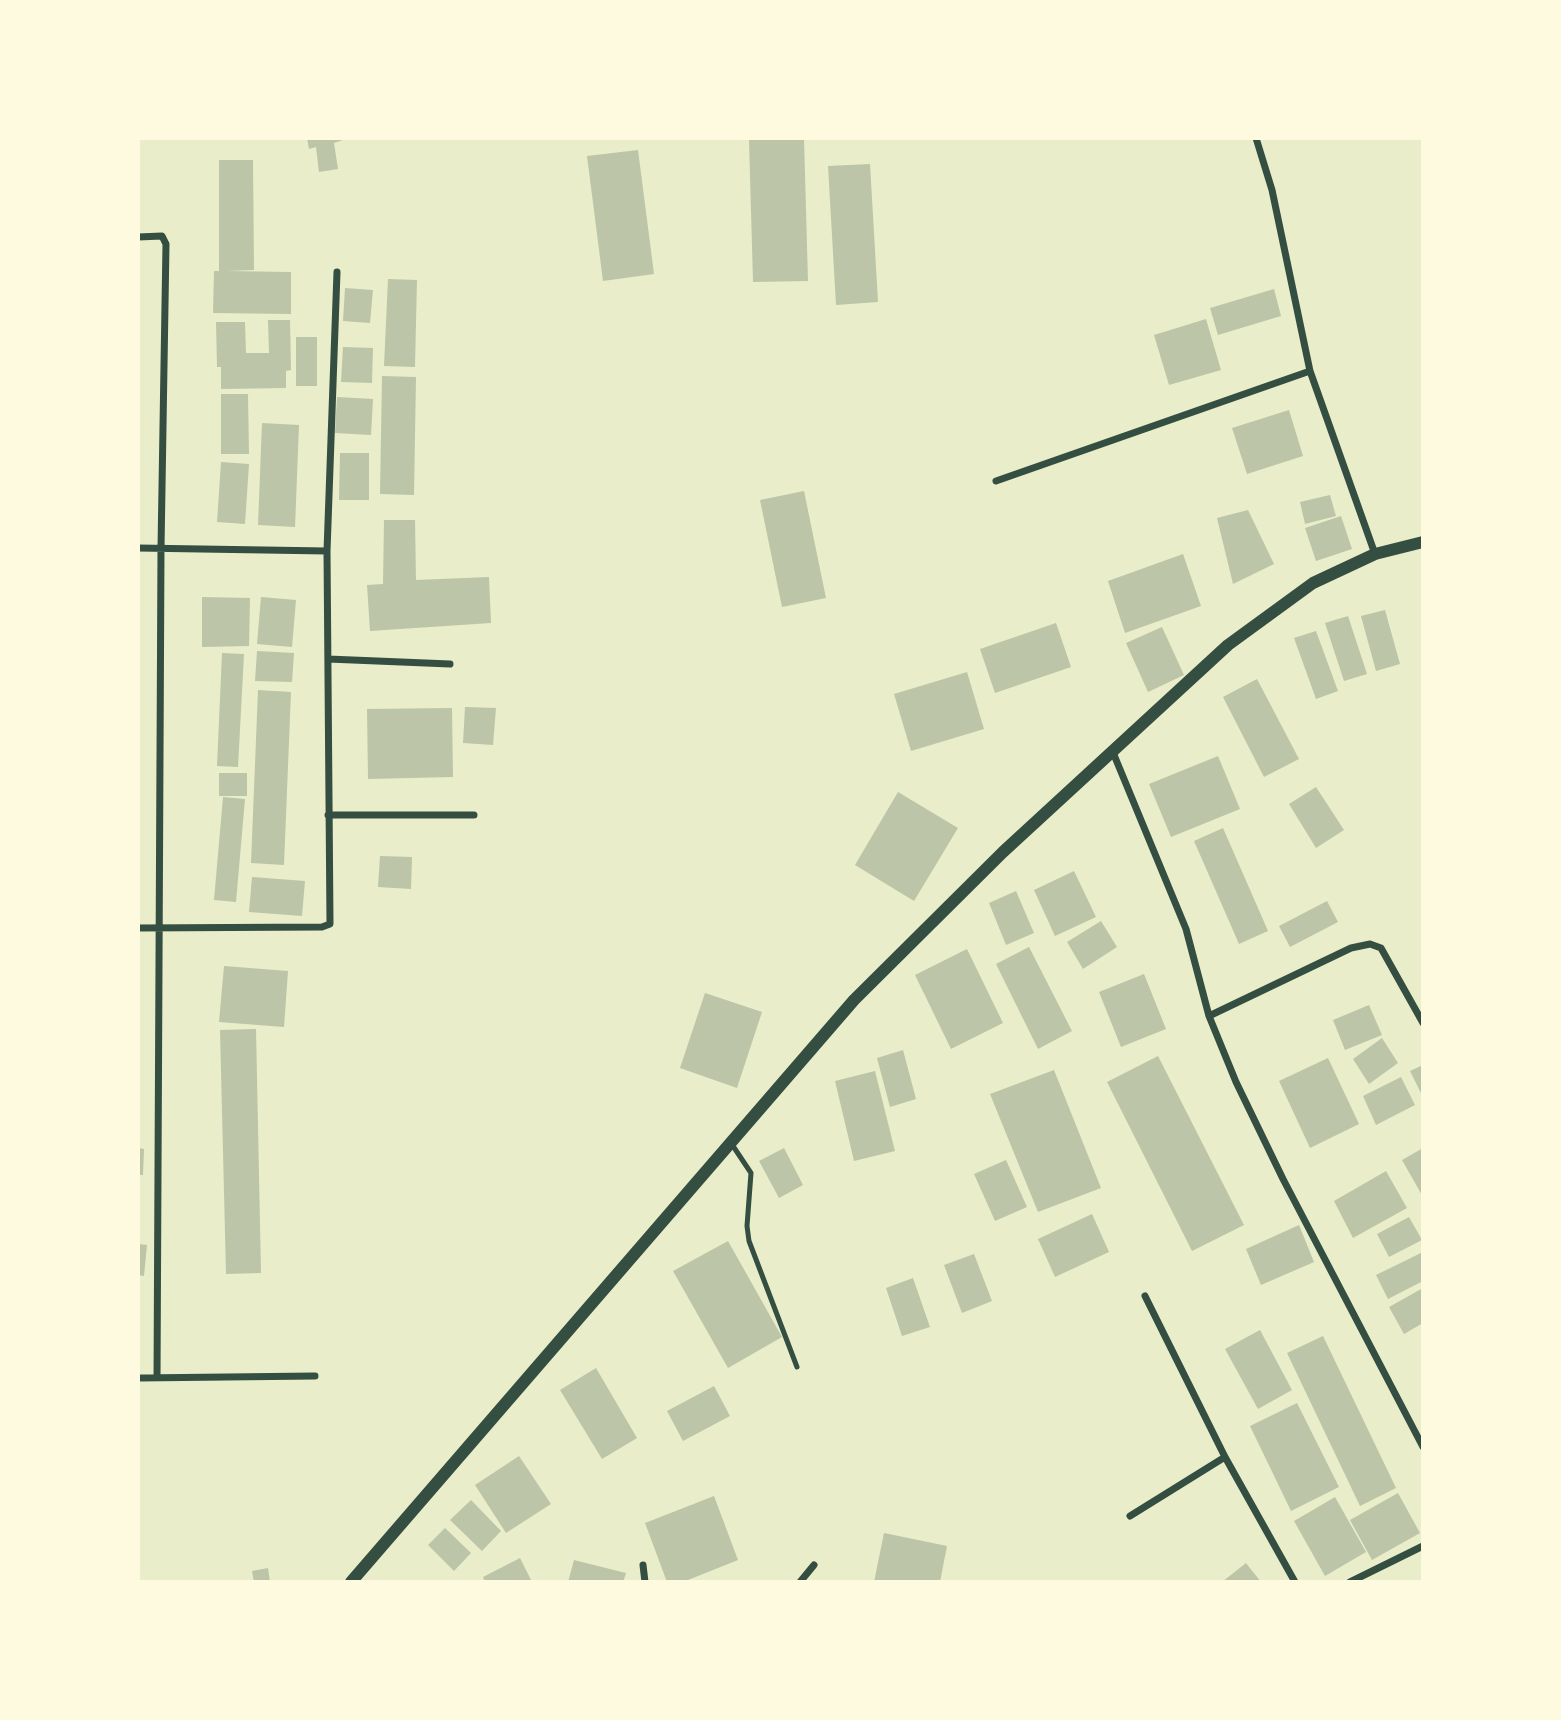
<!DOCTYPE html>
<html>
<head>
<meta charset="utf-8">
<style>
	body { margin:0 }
	#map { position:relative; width:1561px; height:1720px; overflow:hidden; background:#e9edc9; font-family:"Exo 2",sans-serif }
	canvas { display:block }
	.frame { position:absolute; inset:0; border:140px solid #fefae0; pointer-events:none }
</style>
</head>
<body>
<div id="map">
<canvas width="1561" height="1720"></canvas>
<div class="frame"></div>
</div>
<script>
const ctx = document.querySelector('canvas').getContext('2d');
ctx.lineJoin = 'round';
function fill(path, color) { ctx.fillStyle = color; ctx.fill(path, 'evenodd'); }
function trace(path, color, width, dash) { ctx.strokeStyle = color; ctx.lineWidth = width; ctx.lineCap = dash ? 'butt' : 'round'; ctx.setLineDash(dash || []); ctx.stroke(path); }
const building = new Path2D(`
	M307,138H349L334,143L338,169L319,172L316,147L309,149Z
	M804,139L808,281L753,282L749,140Z
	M638,150L654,274L603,281L587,156Z
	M219,160H253L254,270L227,271L291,272V314L213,313L214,271H219Z
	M870,164L878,302L836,305L828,166Z
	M388,279L417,280L415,367L384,366Z
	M345,288L373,290L370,323L343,321Z
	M1274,289L1281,316L1218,335L1210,308Z
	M1206,319L1221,370L1169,385L1154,335Z
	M268,320H290L291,370L286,371V388L221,389V367H217L216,322H245L246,353H269Z
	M296,337H317V386H296Z
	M343,347L373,348L372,383L341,382Z
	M382,376L416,377L414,495L380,494Z
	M221,394H248L249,454H221Z
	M337,397L373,399L371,435L335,433Z
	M1289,410L1303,456L1247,474L1232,428Z
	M262,423L299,425L295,527L258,525Z
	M340,453H369V500H339Z
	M221,462L249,464L245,524L217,522Z
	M804,491L826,598L782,607L760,500Z
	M1330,495L1336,516L1305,524L1300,502Z
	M1248,510L1274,564L1233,584L1217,518Z
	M1341,516L1352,549L1316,561L1305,528Z
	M384,520H415L416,580L489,577L491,623L370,631L367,585L383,584Z
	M1183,554L1201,606L1125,633L1108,581Z
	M202,597L250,598L249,646L202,647Z
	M261,597L296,600L292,647L257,644Z
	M1385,610L1400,664L1376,671L1361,616Z
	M1348,616L1367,674L1344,681L1325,623Z
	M1056,623L1071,667L995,693L980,649Z
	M1162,627L1184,675L1148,692L1126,643Z
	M1316,631L1338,691L1316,699L1294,638Z
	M257,651L294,653L292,682L255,681Z
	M222,653L244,654L238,767L217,766Z
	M967,672L984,729L911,751L894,694Z
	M1257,679L1299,759L1264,777L1223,697Z
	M258,690L291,692L284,865L251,863Z
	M465,707L496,708L493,745L463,743Z
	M452,708L453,777L368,779L367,709Z
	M1218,756L1240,809L1171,837L1149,784Z
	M219,773H247V796H219Z
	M1316,787L1344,830L1316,848L1289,804Z
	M898,792L958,828L914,901L855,865Z
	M223,797L245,799L236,902L214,900Z
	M1223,828L1268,931L1239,944L1194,841Z
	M380,856L412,857L411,889L378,887Z
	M1074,871L1096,917L1055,936L1034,890Z
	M252,877L305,881L302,916L249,912Z
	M1016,891L1034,933L1006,945L989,903Z
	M1327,901L1338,922L1290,947L1279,926Z
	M1101,921L1117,947L1083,969L1067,942Z
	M1029,947L1072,1031L1038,1049L996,964Z
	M967,949L1003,1023L951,1049L915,975Z
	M224,966L288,971L284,1027L219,1022Z
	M1144,974L1166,1029L1121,1047L1099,992Z
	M705,993L762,1012L737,1088L680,1068Z
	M1369,1005L1382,1035L1345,1050L1333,1020Z
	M256,1029L261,1273L226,1274L220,1030Z
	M1382,1038L1398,1063L1369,1084L1353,1059Z
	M903,1050L916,1099L890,1107L877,1058Z
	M1158,1056L1244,1225L1192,1251L1107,1082Z
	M1328,1058L1359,1124L1310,1148L1279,1081Z
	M1423,1065V1097L1410,1071Z
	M1054,1070L1101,1188L1038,1212L990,1094Z
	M875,1071L895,1151L854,1161L835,1081Z
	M1401,1077L1415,1105L1376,1125L1363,1096Z
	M138,1148L144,1149L143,1175H138Z
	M784,1148L803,1185L779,1198L759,1161Z
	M1423,1148V1197L1402,1160Z
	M1006,1160L1027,1207L995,1221L974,1174Z
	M1386,1171L1407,1208L1353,1238L1334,1201Z
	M1092,1214L1109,1252L1055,1277L1038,1239Z
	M1409,1217L1422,1240L1389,1257L1377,1234Z
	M1299,1225L1314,1262L1261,1285L1246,1249Z
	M728,1241L782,1337L728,1368L673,1271Z
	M138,1244L147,1245L144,1276L138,1275Z
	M1423,1252V1281L1388,1299L1376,1275Z
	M974,1254L992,1301L962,1313L944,1265Z
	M913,1278L930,1327L902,1336L886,1288Z
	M1423,1288V1323L1404,1334L1389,1307Z
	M1260,1330L1292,1390L1258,1409L1225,1349Z
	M1323,1336L1396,1488L1360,1506L1287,1353Z
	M596,1368L637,1438L602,1459L560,1390Z
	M714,1386L730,1416L683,1441L667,1411Z
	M1297,1403L1339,1487L1291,1511L1250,1426Z
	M519,1456L551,1504L506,1533L475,1485Z
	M1398,1493L1420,1533L1372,1560L1350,1520Z
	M714,1496L738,1560L683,1582H667L645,1523Z
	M1335,1497L1366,1552L1325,1576L1294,1521Z
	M471,1500L501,1531L482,1551L450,1520Z
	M445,1528L471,1553L454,1571L428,1545Z
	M884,1533L947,1546L940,1582H874Z
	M520,1558L532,1582H485L483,1577Z
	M574,1560L626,1573L623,1582H568Z
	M1246,1563L1261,1582H1222Z
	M268,1568L270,1582H254L252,1571Z`);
const service = new Path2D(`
	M731,1143L751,1173L747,1226L749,1241L797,1367`);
const minor = new Path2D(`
	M1256,138L1272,190L1310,371L1375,554
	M138,237L162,236L166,244L161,548L157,1378
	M996,481L1310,371
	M138,548L327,551
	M328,659L450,664
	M1112,750L1186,929L1209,1016L1236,1082L1283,1179L1423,1447
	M328,815H474
	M138,928L322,927L330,924L327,551L337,272
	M1209,1016L1351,948L1370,944L1381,948L1423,1023
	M1145,1296L1225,1457L1295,1582
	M138,1378L315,1376
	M1130,1516L1225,1457
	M643,1565L645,1582
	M800,1582L814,1565
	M1350,1582L1423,1546`);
const tertiary = new Path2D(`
	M351,1582L854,1000L1003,852L1228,645L1313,583L1375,554L1423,542`);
fill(building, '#bcc5a7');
trace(service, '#344e41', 5);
trace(minor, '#344e41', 7);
trace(tertiary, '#344e41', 12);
</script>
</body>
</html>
